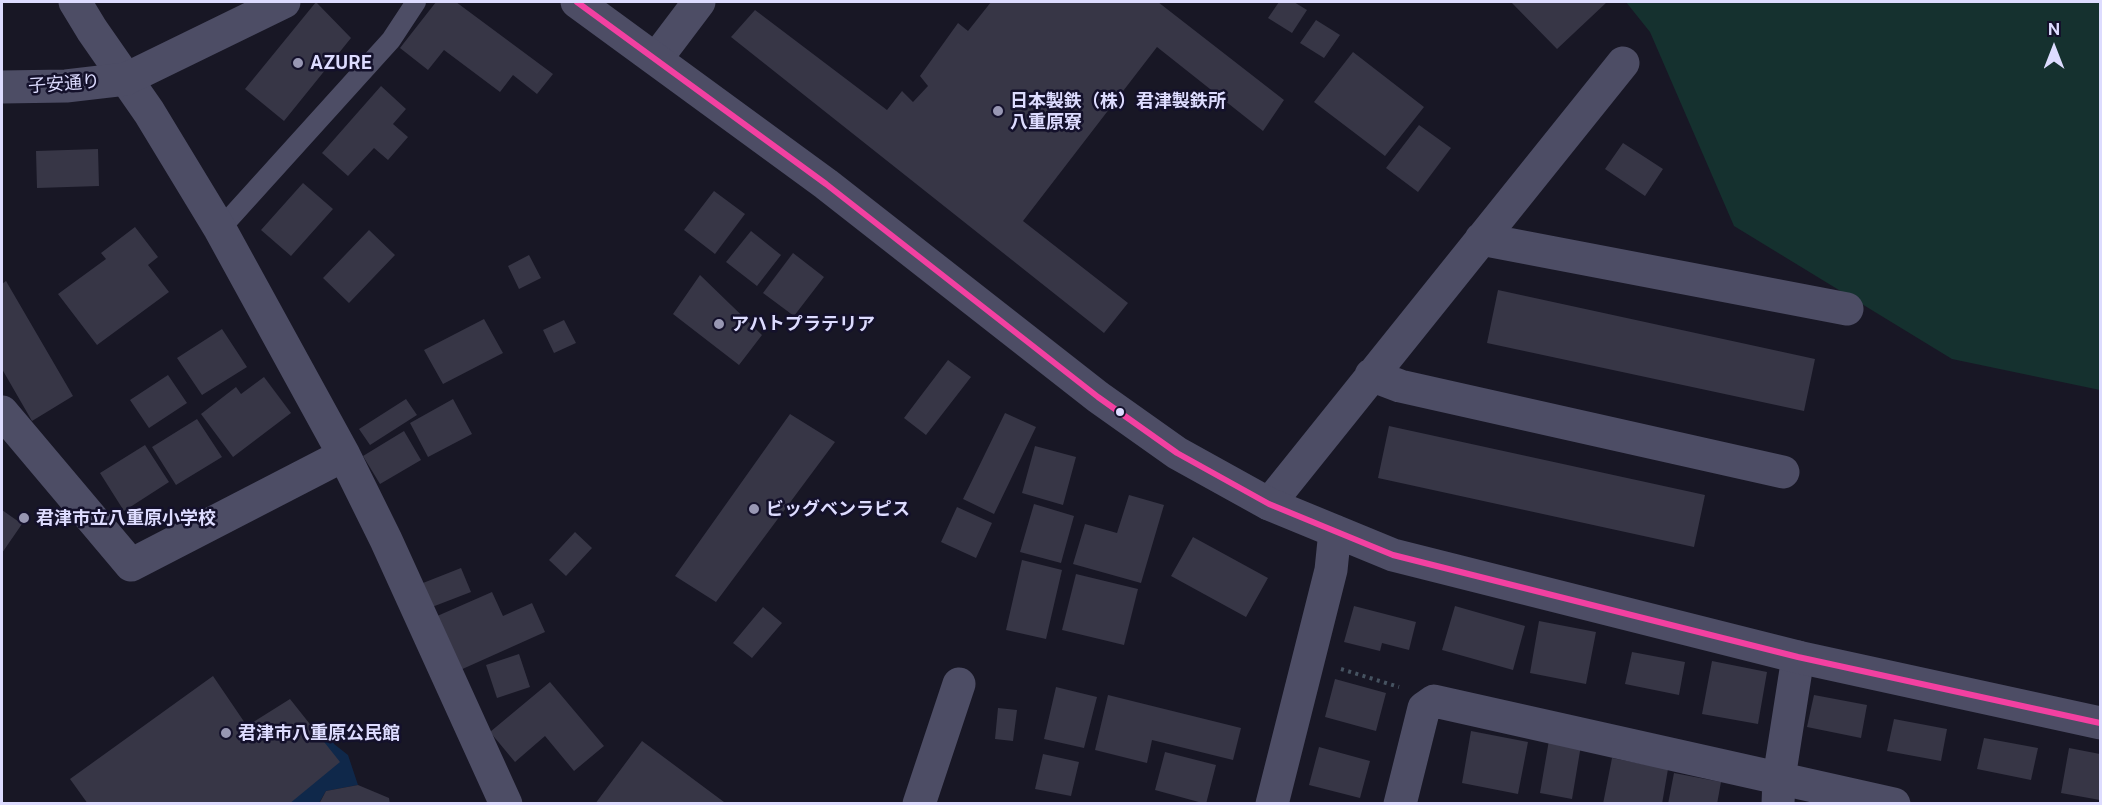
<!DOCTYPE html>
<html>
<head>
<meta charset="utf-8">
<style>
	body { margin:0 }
	#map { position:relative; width:2102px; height:805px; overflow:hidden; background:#181725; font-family:"Public Sans",sans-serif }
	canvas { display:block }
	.frame { position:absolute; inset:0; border:3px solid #dddcff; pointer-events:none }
	.north { position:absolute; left:2024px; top:18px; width:60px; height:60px; -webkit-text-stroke:4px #14112b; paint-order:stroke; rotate:0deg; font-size:16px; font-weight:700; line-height:24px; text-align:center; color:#dddcff }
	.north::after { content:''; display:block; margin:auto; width:21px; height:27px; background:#dddcff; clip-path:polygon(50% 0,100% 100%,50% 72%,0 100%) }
</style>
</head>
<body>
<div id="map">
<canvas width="2102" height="805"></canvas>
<div class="frame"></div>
<div class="north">N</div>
</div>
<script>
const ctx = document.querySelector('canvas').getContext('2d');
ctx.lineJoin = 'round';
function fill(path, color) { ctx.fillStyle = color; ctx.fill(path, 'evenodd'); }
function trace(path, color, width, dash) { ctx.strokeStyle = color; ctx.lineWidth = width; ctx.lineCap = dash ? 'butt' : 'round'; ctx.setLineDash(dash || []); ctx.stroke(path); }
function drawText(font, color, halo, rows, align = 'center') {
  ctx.font = font + ' "Public Sans","Noto Sans JP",sans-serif'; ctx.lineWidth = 5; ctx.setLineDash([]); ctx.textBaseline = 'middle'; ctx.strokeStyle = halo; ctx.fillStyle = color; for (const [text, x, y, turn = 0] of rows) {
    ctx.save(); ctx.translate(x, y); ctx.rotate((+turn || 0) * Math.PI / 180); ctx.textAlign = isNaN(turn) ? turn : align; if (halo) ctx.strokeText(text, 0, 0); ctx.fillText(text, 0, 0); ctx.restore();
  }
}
const green = new Path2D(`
	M1626,2H2100V390L1952,359L1734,226L1650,32Z`);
const water = new Path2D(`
	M330,735L334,744L348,755L358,785L326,791L319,803L289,804L323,740Z`);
const building = new Path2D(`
	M316,2L351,38L284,121L245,89Z
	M436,2H456L553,74L537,94L513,75L500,92L444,50L428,70L400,48Z
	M991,2H1158L1284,100L1263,131L1157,47L1023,221L1128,303L1104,333L731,37L755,10L887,110L902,91L913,102L928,86L920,76L958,23L968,31Z
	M1279,2H1294L1307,10L1292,33L1268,18Z
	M1511,2H1607L1557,49Z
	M1316,20L1340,35L1324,58L1300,43Z
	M1353,52L1424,107L1385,156L1314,102Z
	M381,86L406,109L393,124L408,137L388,160L374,148L348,176L322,153Z
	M1419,125L1451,148L1418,192L1386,168Z
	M1623,143L1663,169L1645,196L1605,169Z
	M98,149L99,186L37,188L36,151Z
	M303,183L333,209L291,256L261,230Z
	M714,191L745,214L715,254L684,230Z
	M135,227L158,257L148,265L169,292L97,345L58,294L106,259L101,253Z
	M369,230L395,255L349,303L323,278Z
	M751,231L781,255L757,286L726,262Z
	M793,253L824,277L794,316L763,293Z
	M529,255L541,278L519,289L508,266Z
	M700,275L762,335L739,365L673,314Z
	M6,281L73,396L32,421L2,369V284Z
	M1498,290L1815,359L1804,411L1487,343Z
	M484,319L503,353L443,384L424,350Z
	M564,320L576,343L554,353L543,330Z
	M222,329L247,367L202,395L177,358Z
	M948,360L971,377L926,435L904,418Z
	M168,375L187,403L149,428L130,400Z
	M264,377L291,413L233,457L201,414L236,387L241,394Z
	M406,399L417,415L370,445L359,429Z
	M453,399L472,434L428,457L410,423Z
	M1005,413L1036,427L994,514L963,499Z
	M790,414L835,442L716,602L675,576Z
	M197,419L222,457L176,485L152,447Z
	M1389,426L1705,495L1694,547L1378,478Z
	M404,431L421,460L380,484L363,456Z
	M145,445L169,482L124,511L100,473Z
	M1035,446L1076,457L1063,505L1022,493Z
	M1129,495L1164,505L1141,583L1073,564L1085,524L1117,533Z
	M1034,504L1074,516L1061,563L1020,552Z
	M957,507L992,523L976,558L941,542Z
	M2,510L22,524L2,553Z
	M575,532L592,548L566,576L549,560Z
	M1193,537L1268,578L1246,617L1171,576Z
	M1022,560L1062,570L1046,639L1006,630Z
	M461,568L471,592L432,607L423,583Z
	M1076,574L1138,589L1124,645L1062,630Z
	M492,592L503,616L532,603L545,632L458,671L435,617Z
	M1354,606L1416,622L1409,650L1382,643L1380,651L1344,642Z
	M1455,606L1525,626L1513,670L1442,650Z
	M763,607L782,623L752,658L733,643Z
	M1539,621L1596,632L1586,684L1530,673Z
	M1632,652L1685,662L1679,695L1625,684Z
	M519,654L530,687L497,698L486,665Z
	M1712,661L1767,672L1758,724L1702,714Z
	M213,676L247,726L290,699L340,762L289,804H88L70,779Z
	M1335,679L1386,693L1376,731L1325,717Z
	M550,682L604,746L574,771L545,736L515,762L490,732Z
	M1056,687L1097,697L1084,748L1044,739Z
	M1108,695L1241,728L1233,760L1152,740L1147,763L1095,750Z
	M1814,695L1867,705L1861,738L1807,727Z
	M998,708L1017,710L1013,741L995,739Z
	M1894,719L1947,729L1941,761L1887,751Z
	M1471,731L1528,742L1518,794L1462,783Z
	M1984,738L2038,748L2031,780L1977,769Z
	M1549,740L1581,745L1572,799L1540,793Z
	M642,741L724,802L723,804H595Z
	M1319,747L1370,761L1360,798L1309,785Z
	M2069,748L2100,754V800L2061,793Z
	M1165,752L1216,765L1206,804L1155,790Z
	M1043,754L1079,762L1071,796L1035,789Z
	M1612,758L1668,769L1662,804H1603Z
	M1674,773L1721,782L1717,804H1668Z
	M358,785L389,798L390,804H319L326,791Z`);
const path = new Path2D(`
	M1341,669L1399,687`);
const service = new Path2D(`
	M220,229L391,40L416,2`);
const minor = new Path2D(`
	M75,2L92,30L149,112L220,229L344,455L386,540L506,804
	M656,59L699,2
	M1481,239L1847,309
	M1371,375L1400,386L1783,472
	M2,412L131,565L344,455
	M1269,504L1623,63
	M919,804L959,684
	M1400,804L1424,708L1434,701L1894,804
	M1778,804L1779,778L1798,657`);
const tertiary = new Path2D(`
	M577,2L826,184L1098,397L1177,453L1269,504L1393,555L1798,657L2100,723
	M2,87L66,86L126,79L284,2
	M1272,804L1331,570L1335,531`);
const bus1 = new Path2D(`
	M577,2L826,184L1098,397L1177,453L1269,504L1393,555L1798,657L2100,723`);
const markers = [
	[298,63,6,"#9897b3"],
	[998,111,6,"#9897b3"],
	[719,324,6,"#9897b3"],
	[1120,412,5,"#dddcff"],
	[754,509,6,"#9897b3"],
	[24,518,6,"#9897b3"],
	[226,733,6,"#9897b3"]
];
const poiNames = [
	["AZURE",310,63],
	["日本製鉄（株）君津製鉄所",1010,101],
	["八重原寮",1010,122],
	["アハトプラテリア",731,324],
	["ビッグベンラピス",766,509],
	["君津市立八重原小学校",36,518],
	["君津市八重原公民館",238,733]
];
const streetNames = [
	["子安通り",64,84,-4]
];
fill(green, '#15312f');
fill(water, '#0f284a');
fill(building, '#373646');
trace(path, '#465361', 4, [3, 4.5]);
trace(service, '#4d4d65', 20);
trace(minor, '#4d4d65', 33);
trace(tertiary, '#4d4d65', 33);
trace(bus1, '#f240a1', 6);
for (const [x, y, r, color] of markers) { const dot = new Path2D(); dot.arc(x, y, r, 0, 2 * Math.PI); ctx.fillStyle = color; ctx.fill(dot); trace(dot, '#14112b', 2); }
drawText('bold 18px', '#dddcff', '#14112b', poiNames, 'left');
drawText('18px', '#dddcff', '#14112b', streetNames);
</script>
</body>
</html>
